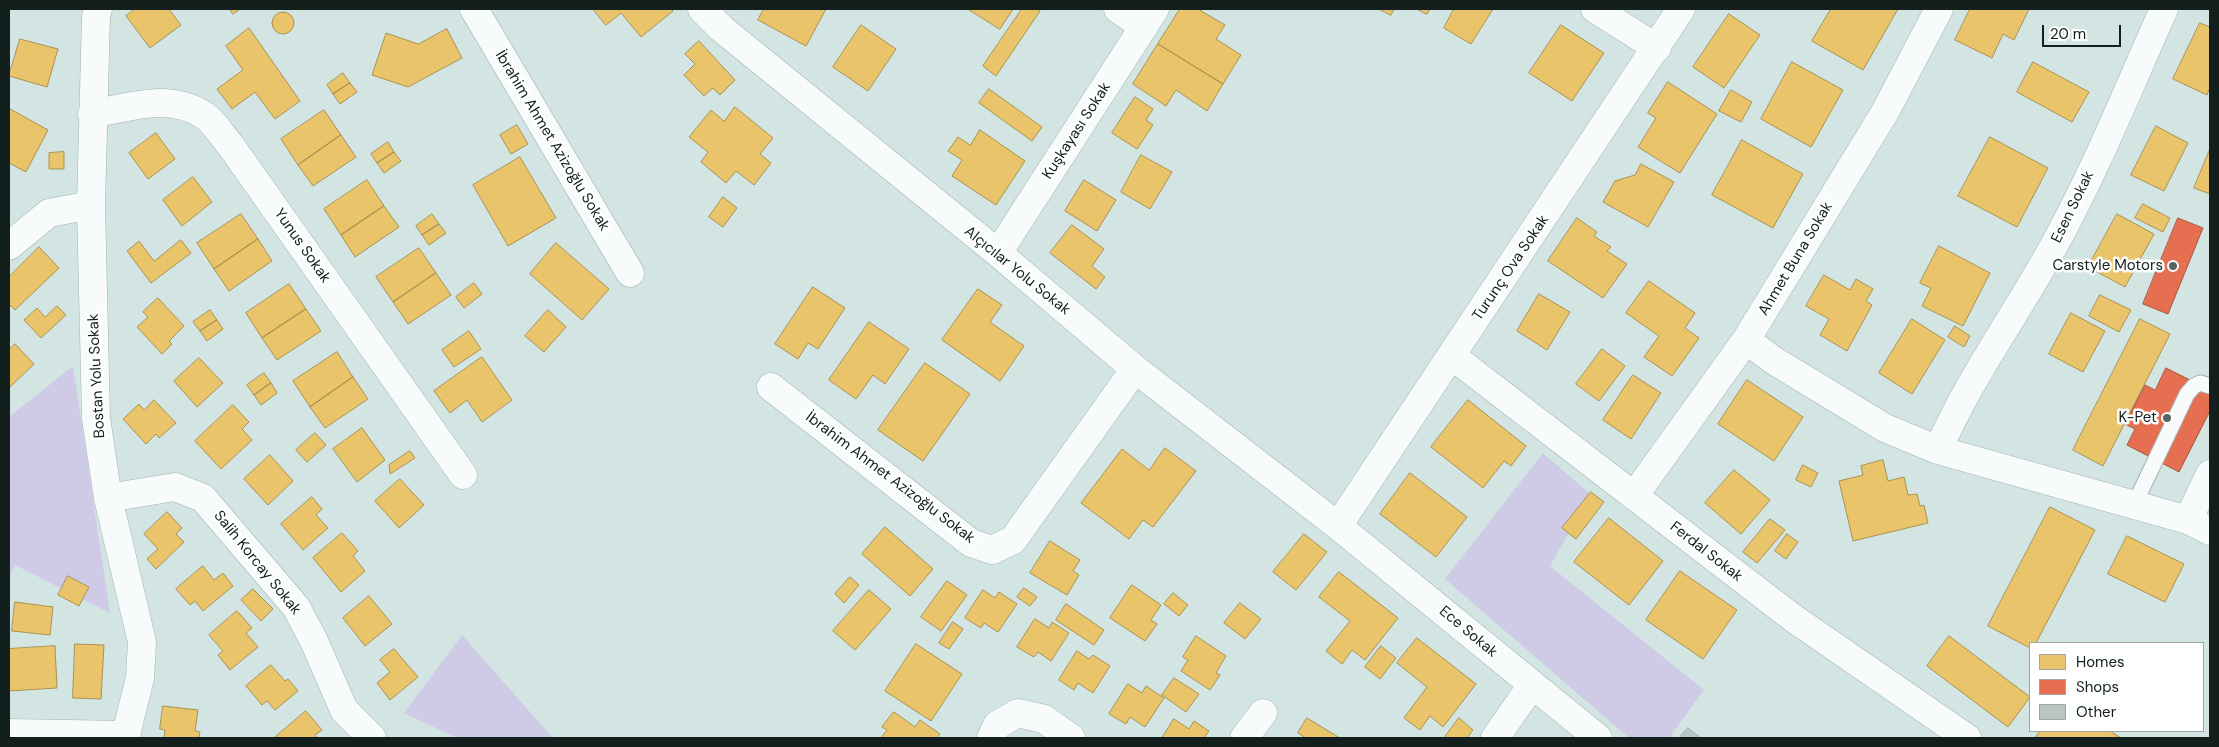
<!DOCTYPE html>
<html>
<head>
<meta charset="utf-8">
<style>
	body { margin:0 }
	#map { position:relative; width:2219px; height:747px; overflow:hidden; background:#d3e5e2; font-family:"DM Sans",sans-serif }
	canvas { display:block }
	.frame { position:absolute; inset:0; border:10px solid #121f1d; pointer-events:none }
	.legend { position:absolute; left:2029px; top:642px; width:175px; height:90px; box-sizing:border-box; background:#fff; border:1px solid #a0a5a5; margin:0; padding:6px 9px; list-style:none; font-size:15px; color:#121f1d }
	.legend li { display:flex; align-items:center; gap:10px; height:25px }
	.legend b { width:25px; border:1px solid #a0a5a5 }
	.scale { position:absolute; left:2042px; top:25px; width:79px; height:22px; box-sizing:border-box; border:2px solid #121f1d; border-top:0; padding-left:6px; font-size:15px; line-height:18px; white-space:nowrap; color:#121f1d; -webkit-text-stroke:4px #fff; paint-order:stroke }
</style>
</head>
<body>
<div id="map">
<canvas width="2219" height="747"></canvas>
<div class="frame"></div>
<ul class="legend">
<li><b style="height:14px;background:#e9c46a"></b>Homes</li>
<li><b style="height:14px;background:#e76f51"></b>Shops</li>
<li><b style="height:14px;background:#b8c7c4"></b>Other</li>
</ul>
<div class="scale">20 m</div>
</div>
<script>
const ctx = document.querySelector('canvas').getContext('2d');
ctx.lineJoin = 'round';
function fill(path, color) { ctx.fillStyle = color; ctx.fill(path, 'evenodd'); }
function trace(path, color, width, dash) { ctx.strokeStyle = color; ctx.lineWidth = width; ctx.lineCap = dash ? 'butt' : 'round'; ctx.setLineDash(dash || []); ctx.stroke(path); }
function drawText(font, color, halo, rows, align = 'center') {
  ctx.font = font + ' "DM Sans",sans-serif'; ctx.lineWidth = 5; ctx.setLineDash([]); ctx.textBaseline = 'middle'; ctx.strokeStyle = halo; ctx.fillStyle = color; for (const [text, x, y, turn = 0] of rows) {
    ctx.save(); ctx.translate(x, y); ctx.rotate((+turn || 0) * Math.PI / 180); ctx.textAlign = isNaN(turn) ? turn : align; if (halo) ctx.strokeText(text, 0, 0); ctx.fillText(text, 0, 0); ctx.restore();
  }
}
const green = new Path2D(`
	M73,366L110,613L15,565L9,577V417Z
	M1543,453L1591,495L1550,566L1704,690L1669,738H1629L1445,579Z
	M462,635L553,738H457L404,713Z`);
const homes = new Path2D(`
	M135,9H169L181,25L150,48L126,16Z
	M230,9H240L233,14Z
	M593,9H671L673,11L641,37L621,13L606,25Z
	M764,9H826L806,46L758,20Z
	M968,9H1013L1000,29Z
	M1022,9H1037L1040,11L996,76L983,66Z
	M1180,9H1198L1225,25L1216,39L1241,55L1223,84L1158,44Z
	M1379,9H1394L1391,15Z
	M1417,9H1430L1427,14Z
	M1454,9H1493L1471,44L1444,28Z
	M1831,9H1898L1863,70L1812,41Z
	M1970,9H2029L2014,40L2003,34L1992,58L1955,40Z
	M272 23a11 11 0 1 1 22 0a11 11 0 1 1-22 0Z
	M1729,14L1760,35L1724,88L1693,67Z
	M2200,23L2210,27V87L2207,95L2173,79Z
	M861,25L896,49L868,91L833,67Z
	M1561,25L1604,53L1572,101L1529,73Z
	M249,28L300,101L275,119L255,92L232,109L217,89L243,70L226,46Z
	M447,29L462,58L408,87L372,75L386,33L418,44Z
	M20,39L58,49L47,87L9,76Z
	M699,41L735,80L720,95L713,88L704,96L684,75L695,64L685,54Z
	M1158,44L1223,84L1207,111L1176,90L1166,106L1133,84Z
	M1792,62L1843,90L1811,147L1761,119Z
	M2033,62L2089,92L2072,122L2017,92Z
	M343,73L350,83L333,94L327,85Z
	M1668,82L1717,114L1680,173L1638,147L1656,118L1648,113Z
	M350,83L357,92L340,104L333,94Z
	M989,89L1042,127L1032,141L979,103Z
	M1731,90L1752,102L1741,122L1719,111Z
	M1135,97L1153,109L1146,120L1153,125L1137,149L1112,133Z
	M735,107L773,138L760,154L771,163L754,185L736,171L726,183L701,162L708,152L689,137L711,110L724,121Z
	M10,109L48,130L26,172L9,163Z
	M324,110L341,135L298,165L281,139Z
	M517,125L528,144L511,154L500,135Z
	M2156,126L2188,143L2164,191L2131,175Z
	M980,130L1025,161L996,205L952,176L962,160L948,151L958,137L970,145Z
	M156,133L175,159L148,179L129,153Z
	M341,135L356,157L313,186L298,165Z
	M1990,137L2048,168L2017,227L1958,196Z
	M1742,140L1803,174L1773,228L1712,195Z
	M388,142L394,152L377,163L371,154Z
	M2210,149V194L2194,188Z
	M64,152V169H49V153Z
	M394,152L401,161L384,173L377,163Z
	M1141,155L1172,172L1150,209L1121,192Z
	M520,157L556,218L508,246L473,185Z
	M1641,164L1674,182L1648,227L1603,202L1615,181L1635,175Z
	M193,177L212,202L182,226L163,200Z
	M367,180L384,206L341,235L324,209Z
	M1084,180L1116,200L1097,231L1065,211Z
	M723,197L737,208L723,227L709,217Z
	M2143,204L2170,218L2163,232L2135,218Z
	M384,206L399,227L355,257L341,235Z
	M241,214L258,239L214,269L197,243Z
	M432,214L439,224L422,235L416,226Z
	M2117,214L2154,234L2125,287L2088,267Z
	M1577,218L1597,232L1594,236L1611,247L1607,251L1627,264L1603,298L1548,261Z
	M439,224L446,233L429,245L422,235Z
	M1072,225L1104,249L1092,266L1105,277L1096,289L1050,253Z
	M258,239L272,261L229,291L214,269Z
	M181,240L191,253L151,283L127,251L139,241L154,261Z
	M556,243L609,289L582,320L530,274Z
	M1939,246L1990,273L1963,326L1922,306L1931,288L1920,283Z
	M39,247L59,268L15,310L9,304V277Z
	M419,248L436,273L393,302L376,277Z
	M436,273L451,295L408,324L393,302Z
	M1824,275L1850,290L1856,279L1873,289L1866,301L1872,305L1847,351L1820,335L1829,319L1806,306Z
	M1649,281L1695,313L1685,328L1699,338L1672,376L1644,357L1659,336L1626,313Z
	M474,283L482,294L464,308L456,297Z
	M289,284L306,309L262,338L246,313Z
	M813,287L845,308L818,349L808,343L798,359L775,344Z
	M978,289L1002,305L990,322L1024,346L1000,381L942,340Z
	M1539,294L1570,312L1547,350L1517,331Z
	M2100,295L2131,310L2119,332L2089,316Z
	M158,298L184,326L169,341L172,344L162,354L137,327L148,317L143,312Z
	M57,306L66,315L41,338L24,320L37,308L45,317Z
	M306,309L321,331L277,360L262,338Z
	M210,310L217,320L200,331L193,322Z
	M548,310L566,327L544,352L525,336Z
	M2071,313L2105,331L2083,372L2049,354Z
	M1912,319L1945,340L1912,394L1879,373Z
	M2140,319L2170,334L2103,466L2073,450Z
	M217,320L223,329L207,341L200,331Z
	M869,322L909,349L885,384L873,375L856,399L829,380Z
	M1955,326L1970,336L1964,347L1948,337Z
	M469,331L481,349L454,367L442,350Z
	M15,344L34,364L9,388V350Z
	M1602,349L1625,366L1599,401L1576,384Z
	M337,352L353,377L310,407L293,381Z
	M482,357L512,400L482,422L467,400L450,413L434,391Z
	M199,358L223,383L197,407L174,381Z
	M925,363L970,394L923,461L878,430Z
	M264,373L271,383L254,395L247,385Z
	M1633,375L1661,393L1631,439L1603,420Z
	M353,377L368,399L325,428L310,407Z
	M1747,380L1803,417L1774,461L1718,424Z
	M271,383L277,393L261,405L254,395Z
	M154,400L176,423L159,438L156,434L146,444L123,419L139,404L144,410Z
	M1468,400L1526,446L1511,466L1504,461L1483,488L1431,447Z
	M233,405L249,422L242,429L252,440L221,469L195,441Z
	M362,428L385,460L357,482L333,449Z
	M315,433L326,445L307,462L296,450Z
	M1165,448L1196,471L1153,527L1143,520L1129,539L1081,503L1122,449L1149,470Z
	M410,451L415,458L390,474L389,465Z
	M270,455L293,481L268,505L244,479Z
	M1883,460L1888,481L1904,477L1908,495L1917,494L1920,506L1924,505L1928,523L1853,541L1839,481L1863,475L1861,466Z
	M1803,465L1818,473L1811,487L1796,480Z
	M1734,470L1770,500L1741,534L1705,503Z
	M1410,473L1467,517L1436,557L1380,514Z
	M400,479L424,505L399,528L375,501Z
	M1591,492L1604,502L1576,539L1562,528Z
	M312,497L322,509L316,515L328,528L303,550L281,524Z
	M2050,507L2095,530L2036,643H2030V648L1988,626Z
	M167,512L182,528L176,534L184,542L156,569L147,559L158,549L144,534Z
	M1609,518L1663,561L1629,605L1574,562Z
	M1770,519L1785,530L1757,563L1743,552Z
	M885,527L933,569L910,596L862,554Z
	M342,533L358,551L353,556L365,571L341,592L313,558Z
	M1304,534L1327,552L1296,590L1273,572Z
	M1787,534L1798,542L1786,559L1775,551Z
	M2127,536L2184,564L2165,602L2108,574Z
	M1050,541L1080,560L1073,571L1079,575L1067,595L1030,573Z
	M203,566L214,580L223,573L233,586L203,611L195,601L190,605L176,589Z
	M1680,571L1737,610L1703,659L1646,620Z
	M1339,572L1398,618L1365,660L1352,650L1342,664L1326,651L1350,621L1319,597Z
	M68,576L89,587L79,606L58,595Z
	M850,577L859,585L844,603L835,594Z
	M947,581L967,595L941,631L921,617Z
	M1132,585L1161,605L1151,620L1157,624L1145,641L1110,618Z
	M1024,588L1037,597L1030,606L1017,597Z
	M253,589L273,609L261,621L241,600Z
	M869,590L891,609L855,650L833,631Z
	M983,590L995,598L999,592L1017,604L998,632L984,623L981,628L965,618Z
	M1173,593L1188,605L1179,616L1164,604Z
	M369,596L392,624L365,646L343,618Z
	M15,602L53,607L50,635L12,631Z
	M1240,603L1261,619L1245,639L1224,623Z
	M1066,604L1104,630L1094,645L1056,620Z
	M237,611L252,628L246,633L258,647L230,670L218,655L223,651L209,635Z
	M1035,619L1049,628L1052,622L1069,633L1051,661L1038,652L1034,657L1017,647Z
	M953,622L963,629L949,649L939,643Z
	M1196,636L1226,656L1216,673L1220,675L1210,690L1181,671L1188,660L1183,657Z
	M1949,636L2030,697L2008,727L1927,666Z
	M1417,638L1476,684L1443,727L1430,716L1420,730L1404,718L1427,687L1397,663Z
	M75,644L104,645L101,699L73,698Z
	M916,644L962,674L931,721L885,691Z
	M55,646L57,688L9,691V649Z
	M1381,646L1396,658L1380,679L1365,667Z
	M394,649L418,677L390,700L377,683L390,672L380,660Z
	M1077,651L1089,659L1093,655L1110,666L1093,693L1078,683L1074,690L1059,680Z
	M271,665L285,681L288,679L298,691L275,710L267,701L262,705L246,686Z
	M1174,678L1199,694L1186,712L1162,695Z
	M1128,684L1142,693L1146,686L1164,698L1145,727L1130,717L1126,724L1109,714Z
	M163,706L198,710L195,731L200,732L199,738H164L165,730L160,729Z
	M306,711L322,730L315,735L317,738H274Z
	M894,712L915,727L920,720L940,734L937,738H881L887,730L882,727Z
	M1307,718L1340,738H1306L1298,733Z
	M1459,718L1473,730L1467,738H1447L1445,737Z
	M1174,719L1189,729L1194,721L1209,731L1204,738H1162Z
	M2040,731H2110L2121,738H2038L2036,737Z`);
const shops = new Path2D(`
	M2178,218L2203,228L2168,314L2143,304Z
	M2166,368L2210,390V411L2179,472L2127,445L2135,429L2125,424L2145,385L2155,390Z`);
const building = new Path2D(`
	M1688,728L1701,738H1679Z`);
const lane = new Path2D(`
	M2134,505L2187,394L2194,386L2200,383L2210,386`);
const street = new Path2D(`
	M98,9L96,16L91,205L96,418L108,498L142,642L140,678L125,738
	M474,9L630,273
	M702,9L722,29L998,253L1135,369L1338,526L1598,738
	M1118,9L1144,27
	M1595,9L1657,48
	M92,114C130,107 171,92 205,116C215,123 223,137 231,146L463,475
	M9,246L49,213L91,205
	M998,253L1155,9
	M1746,340L1773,360L1885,428L1938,450L2188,520L2210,531
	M1452,356L1793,618L1967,738
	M771,387L971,543L992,550L1013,540L1135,369
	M1938,450C1969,379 2015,316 2052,249C2095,172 2128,89 2164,9
	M1634,496L1746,340L1885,112L1939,9
	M108,498L175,487L203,498L296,607L314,641L344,710L372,738
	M2188,520L2210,474
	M1338,526L1681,9
	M9,733L127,735
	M991,738L997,725L1018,713L1044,719L1071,738
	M1244,738L1263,713
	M1495,738L1532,685`);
const markers = [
	[2173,266,5,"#566462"],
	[2167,418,5,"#566462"]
];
const streetNames = [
	["Kuşkayası Sokak",1077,131,-57],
	["İbrahim Ahmet Azizoğlu Sokak",552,141,59],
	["Esen Sokak",2073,207,-64],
	["Yunus Sokak",302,246,55],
	["Ahmet Buna Sokak",1796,259,-59],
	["Turunç Ova Sokak",1511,268,-56],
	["Alçıcılar Yolu Sokak",1017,271,39],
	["Bostan Yolu Sokak",97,376,-93],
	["İbrahim Ahmet Azizoğlu Sokak",890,478,37],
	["Ferdal Sokak",1706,552,38],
	["Salih Korcay Sokak",257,563,51],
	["Ece Sokak",1468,632,40]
];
const poiNames = [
	["Carstyle Motors",2163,266],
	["K-Pet",2157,418]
];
fill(green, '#cfcbe6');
fill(homes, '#e9c46a');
trace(homes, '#a89253', 1);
fill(shops, '#e76f51');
trace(shops, '#a75741', 1);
fill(building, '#b8c7c4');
trace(building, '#a0afac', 1);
trace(lane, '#a4b2af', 17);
trace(street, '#a4b2af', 29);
trace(lane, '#f8fbfb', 15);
trace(street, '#f8fbfb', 28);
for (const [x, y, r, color] of markers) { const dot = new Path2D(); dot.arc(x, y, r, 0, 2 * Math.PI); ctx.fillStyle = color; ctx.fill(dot); trace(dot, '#fff', 2); }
drawText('15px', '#121f1d', '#fff', streetNames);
drawText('15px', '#121f1d', '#fff', poiNames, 'right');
</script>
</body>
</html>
